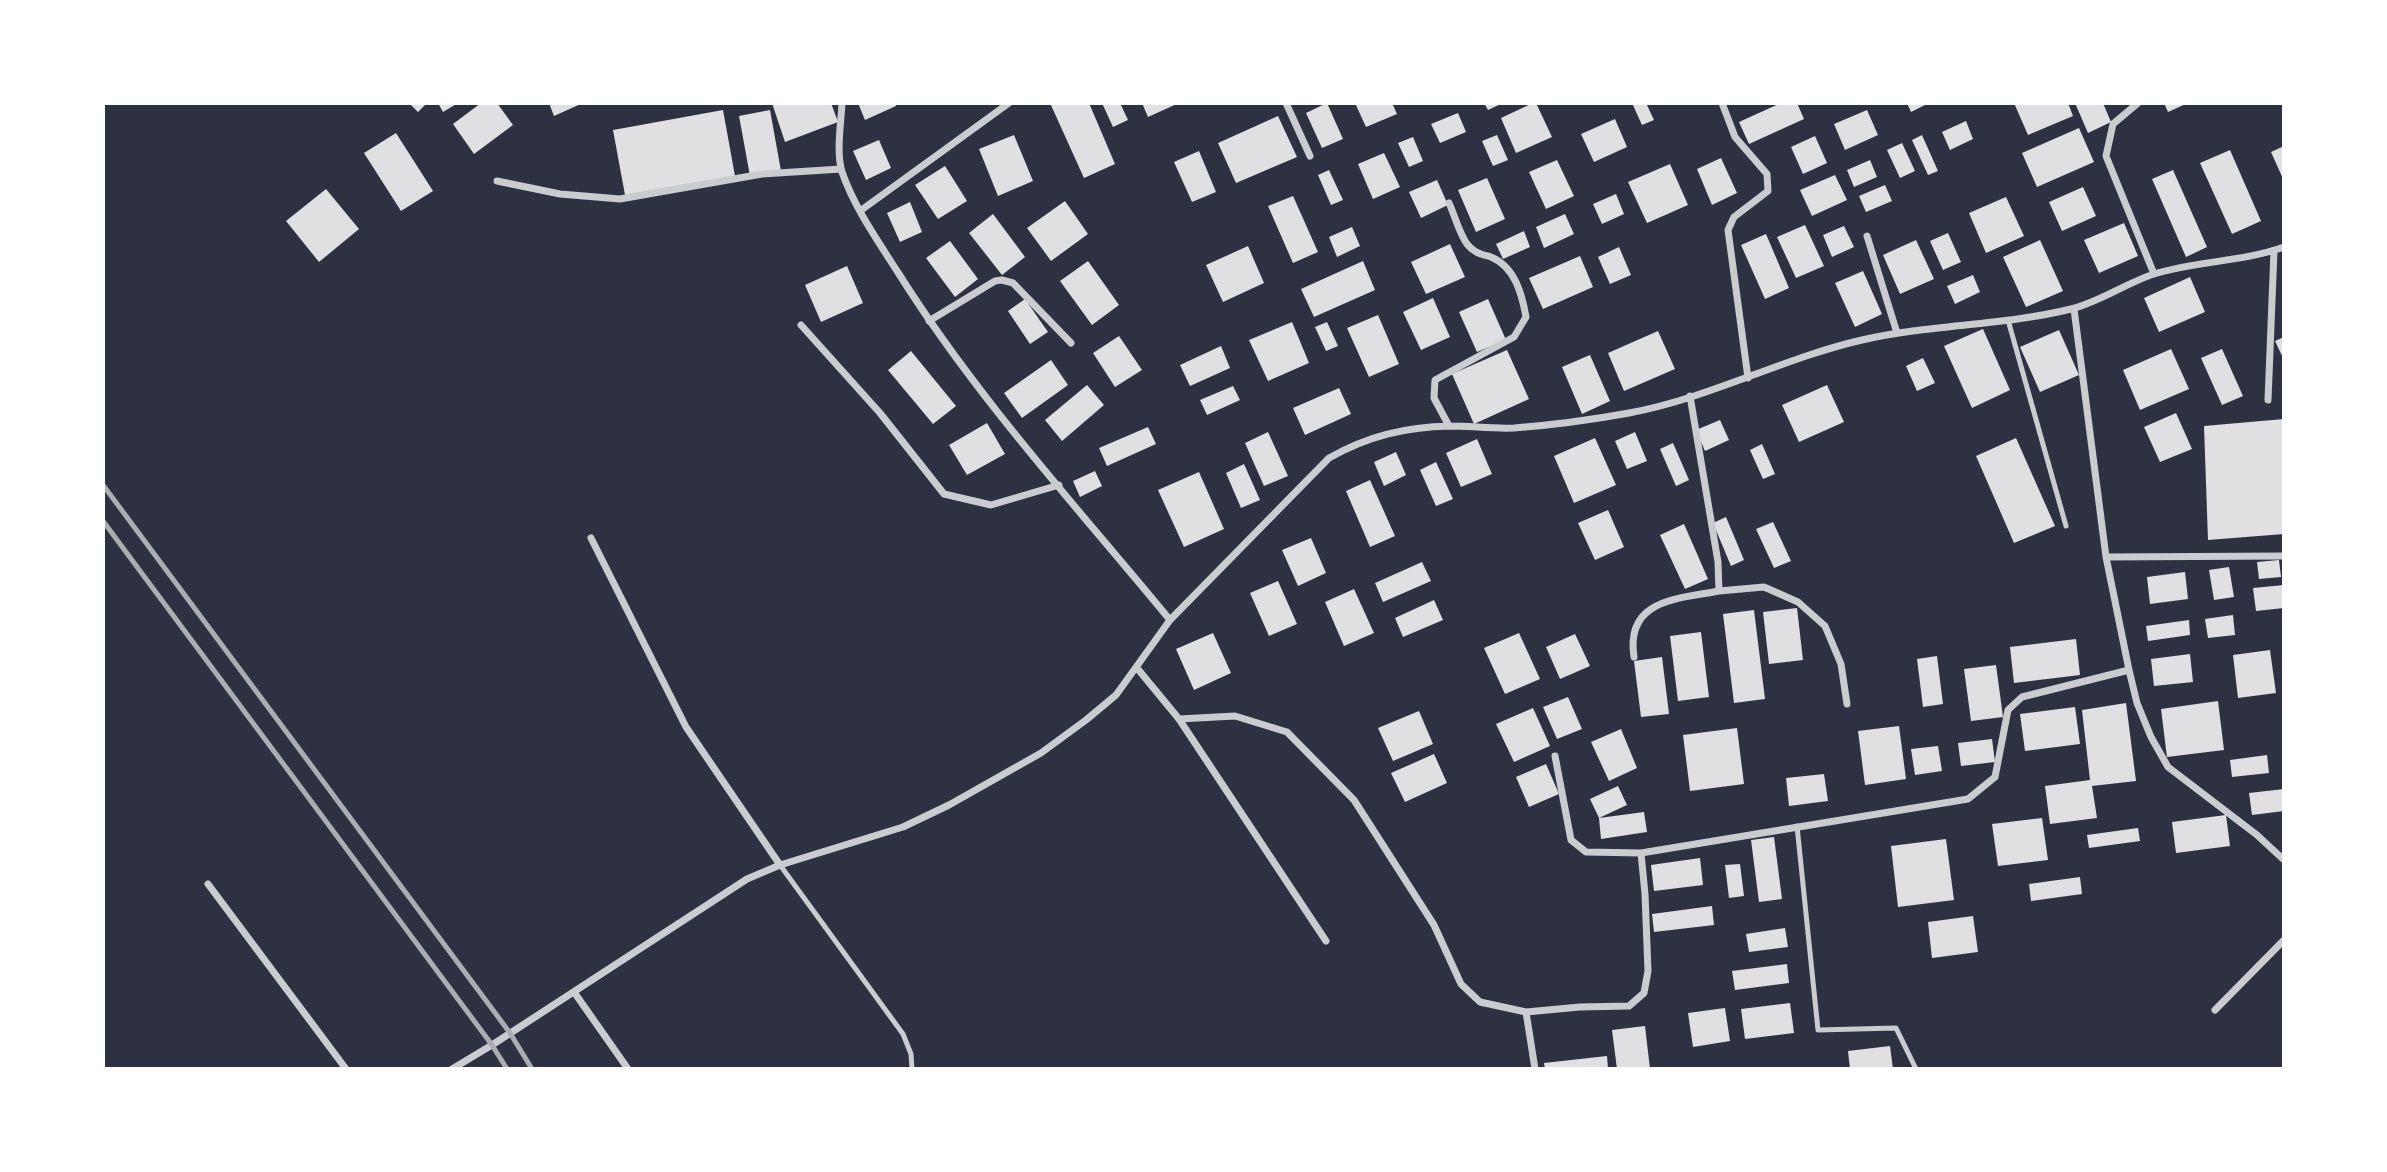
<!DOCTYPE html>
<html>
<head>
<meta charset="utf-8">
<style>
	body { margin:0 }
	#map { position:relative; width:2387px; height:1172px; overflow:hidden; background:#2d3142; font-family:"Alegreya Sans",sans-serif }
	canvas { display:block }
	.frame { position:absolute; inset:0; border:105px solid #fff; pointer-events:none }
</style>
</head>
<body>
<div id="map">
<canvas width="2387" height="1172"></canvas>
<div class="frame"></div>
</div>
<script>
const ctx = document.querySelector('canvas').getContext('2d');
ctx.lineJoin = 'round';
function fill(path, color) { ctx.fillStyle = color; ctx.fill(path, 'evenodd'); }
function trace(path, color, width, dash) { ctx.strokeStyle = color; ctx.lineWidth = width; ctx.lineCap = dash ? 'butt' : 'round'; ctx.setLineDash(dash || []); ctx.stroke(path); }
const building = new Path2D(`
	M409,103H427L418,112Z
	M438,103H458L443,112Z
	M481,103H497L513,125L474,154L453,124Z
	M549,103H583L554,116Z
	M772,103H831L838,122L785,142Z
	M858,103H895L896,106L865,120Z
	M1050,103H1089L1115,164L1084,178Z
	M1102,103H1120L1128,120L1113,127Z
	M1142,103H1179L1148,117Z
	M1327,103L1343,139L1322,148L1306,113Z
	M1355,103H1392L1397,114L1366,127Z
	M1484,103H1503L1488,110Z
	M1533,103H1536L1552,137L1516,153L1501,118Z
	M1632,103H1646L1654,120L1642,125Z
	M1781,103H1797L1804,119L1749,144L1739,122Z
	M1907,103H1929L1911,112Z
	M2014,103H2068L2073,116L2028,135Z
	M2075,103H2103L2111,122L2088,133Z
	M2164,103H2188L2168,112Z
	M723,110L735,176L625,195L613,130Z
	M770,110L781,171L750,176L739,116Z
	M1867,110L1878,135L1845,150L1834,124Z
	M1458,113L1466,132L1440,143L1431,124Z
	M1278,116L1297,157L1236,183L1218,143Z
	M1615,119L1627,147L1594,162L1581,134Z
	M1966,121L1973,139L1950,150L1942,132Z
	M2079,128L2094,162L2037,187L2022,153Z
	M396,133L433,191L401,211L364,153Z
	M1014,135L1033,181L998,196L979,149Z
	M1497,135L1508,160L1493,166L1482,141Z
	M1922,135L1938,171L1928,175L1912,140Z
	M1815,136L1827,163L1803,174L1791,147Z
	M1413,137L1423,161L1409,167L1398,143Z
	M879,140L891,168L866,180L853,151Z
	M1902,143L1915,171L1900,178L1887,150Z
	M2284,146V181L2271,152Z
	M2230,150L2261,221L2232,234L2200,163Z
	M1199,151L1216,192L1192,202L1174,162Z
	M1384,153L1400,187L1373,199L1358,164Z
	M1721,158L1737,193L1712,205L1697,169Z
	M1557,160L1574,196L1546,209L1529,172Z
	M1870,160L1877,177L1854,187L1847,170Z
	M1670,164L1688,205L1647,223L1628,182Z
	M945,166L967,201L938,219L915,185Z
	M1329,170L1343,200L1331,205L1318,175Z
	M2173,170L2207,247L2186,257L2152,179Z
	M1835,175L1847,200L1812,216L1800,190Z
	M1487,178L1505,219L1476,232L1458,190Z
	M1437,180L1448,205L1421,218L1409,192Z
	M1885,185L1892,201L1866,212L1859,196Z
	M2083,187L2096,216L2062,231L2049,202Z
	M326,189L359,229L319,262L286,221Z
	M1616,194L1624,214L1602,224L1593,204Z
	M1293,196L1318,252L1293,263L1268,206Z
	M2006,197L2024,236L1986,253L1969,213Z
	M1065,201L1088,234L1051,261L1027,228Z
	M910,202L922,232L900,242L887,213Z
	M993,214L1025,257L1002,275L969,233Z
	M1565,214L1574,234L1544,248L1536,227Z
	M2124,223L2138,256L2099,273L2084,240Z
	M1805,225L1824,266L1796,278L1777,237Z
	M1844,226L1854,247L1832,257L1823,235Z
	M1352,227L1360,246L1337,257L1329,237Z
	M1524,231L1530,247L1503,259L1496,244Z
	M1948,233L1961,262L1943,270L1930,241Z
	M1766,234L1789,288L1765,299L1741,245Z
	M1916,240L1934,279L1900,294L1883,255Z
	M2040,240L2063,291L2026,307L2003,257Z
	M950,241L978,279L955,297L926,258Z
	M1450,244L1465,277L1426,294L1411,262Z
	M1248,246L1264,283L1223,302L1206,265Z
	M1619,247L1631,275L1610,284L1598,257Z
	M1580,256L1593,287L1543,309L1529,278Z
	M1088,261L1119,305L1092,325L1060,281Z
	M1363,261L1375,290L1314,317L1301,289Z
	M847,266L863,303L821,322L805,285Z
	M1863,271L1882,314L1855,327L1835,283Z
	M1973,275L1980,292L1955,304L1947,286Z
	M2190,277L2205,312L2159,332L2144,298Z
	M1433,298L1450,337L1421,350L1403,312Z
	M1025,299L1048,332L1030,344L1008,311Z
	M1488,299L1506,340L1477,352L1459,312Z
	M1378,315L1399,364L1369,377L1347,328Z
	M1292,322L1309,363L1268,381L1249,340Z
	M1327,322L1338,346L1326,351L1315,327Z
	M1983,329L2010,390L1972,408L1944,346Z
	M2059,330L2079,375L2040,392L2020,347Z
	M1658,331L1675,369L1624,391L1608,353Z
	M1119,336L1142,370L1115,387L1093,353Z
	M2284,337V360L2275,341Z
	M1221,346L1230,368L1190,386L1180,365Z
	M2171,349L2189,389L2140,410L2123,370Z
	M2222,349L2243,396L2222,405L2201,358Z
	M1507,350L1529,399L1474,424L1452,374Z
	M911,351L956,406L933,424L888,370Z
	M1590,355L1610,401L1582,414L1562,367Z
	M1923,358L1935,383L1917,391L1906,366Z
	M1051,360L1068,385L1022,418L1004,393Z
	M1087,385L1104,405L1062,441L1045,420Z
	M1827,385L1844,422L1799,442L1782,405Z
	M1233,386L1240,400L1207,415L1200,400Z
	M1339,388L1351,414L1305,435L1293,408Z
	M2176,413L2192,449L2160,462L2144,427Z
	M2284,419V534L2208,540L2204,426Z
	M1720,420L1729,440L1705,451L1696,430Z
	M987,423L1005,454L967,475L949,445Z
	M1148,427L1156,444L1107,466L1099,448Z
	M1268,432L1288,476L1264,486L1245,443Z
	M1635,432L1647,461L1627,469L1615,441Z
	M1595,438L1616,485L1574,503L1554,456Z
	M2016,438L2055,526L2014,543L1976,456Z
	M1477,439L1492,474L1461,487L1446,453Z
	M1673,443L1689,480L1676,486L1660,449Z
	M1762,444L1775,474L1763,479L1750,450Z
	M1396,452L1406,475L1384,486L1374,462Z
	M1436,462L1453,499L1436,506L1420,470Z
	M1244,464L1260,500L1241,508L1226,473Z
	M1095,471L1102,486L1080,497L1073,481Z
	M1199,472L1224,529L1184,547L1158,490Z
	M1370,480L1395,536L1370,547L1346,491Z
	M1608,510L1624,547L1595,560L1578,523Z
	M1726,517L1744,560L1731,566L1713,523Z
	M1773,522L1791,561L1774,568L1756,529Z
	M1684,524L1708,579L1685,589L1660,535Z
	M1311,538L1326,573L1298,586L1282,550Z
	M2279,560L2281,577L2259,579L2257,562Z
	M1422,562L1431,581L1383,602L1375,583Z
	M2229,567L2234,597L2214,600L2209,570Z
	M2185,572L2188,599L2150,604L2147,577Z
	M1278,581L1297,624L1269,636L1250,593Z
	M2284,585V608L2256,611L2253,588Z
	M1354,589L1374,633L1344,646L1325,602Z
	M1434,600L1443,620L1403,637L1395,618Z
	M1797,608L1803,660L1769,664L1763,612Z
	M1754,610L1765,699L1734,703L1723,614Z
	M2233,615L2235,635L2208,638L2205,619Z
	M2189,620L2190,635L2148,641L2146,626Z
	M1701,632L1709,697L1678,701L1670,636Z
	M1213,633L1231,673L1194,690L1176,649Z
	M1519,633L1540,679L1505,694L1484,648Z
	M1575,634L1590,666L1560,679L1546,647Z
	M2076,639L2080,675L2014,683L2010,647Z
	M2270,650L2276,693L2238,698L2233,655Z
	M2190,654L2193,682L2154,686L2151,659Z
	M1937,656L1943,704L1923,707L1917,659Z
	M1662,657L1669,714L1641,717L1634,661Z
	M1996,665L2003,717L1971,721L1964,669Z
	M1568,697L1582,729L1557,739L1543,707Z
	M2218,701L2224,750L2167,757L2161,709Z
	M2126,703L2136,781L2092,786L2097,818L2050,824L2045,786L2090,780L2082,710Z
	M2075,707L2080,744L2025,751L2020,714Z
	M1533,708L1550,746L1514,762L1496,724Z
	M1419,711L1433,744L1393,761L1378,728Z
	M1899,726L1906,779L1865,785L1858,731Z
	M1737,728L1744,784L1690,791L1683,735Z
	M1621,729L1637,768L1609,781L1591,742Z
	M1992,739L1995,762L1961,766L1958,743Z
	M1938,746L1942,771L1915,775L1911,749Z
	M1434,754L1447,783L1405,802L1391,773Z
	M2267,755L2269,773L2232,777L2230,760Z
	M1546,764L1559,794L1529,807L1516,777Z
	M1824,774L1828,801L1789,806L1786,778Z
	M1618,786L1627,805L1599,818L1590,799Z
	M2284,789V811L2252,815L2249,793Z
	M1644,812L1647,832L1601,839L1599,818Z
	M2226,815L2230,846L2176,853L2172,822Z
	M2042,818L2048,860L1998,866L1992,824Z
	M2138,828L2140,841L2089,848L2087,835Z
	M1774,837L1782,899L1759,902L1751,840Z
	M1946,839L1954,900L1898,907L1891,846Z
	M1700,858L1703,885L1654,891L1651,865Z
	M1740,864L1744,896L1729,898L1725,865Z
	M2080,877L2082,894L2031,901L2029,884Z
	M1712,906L1714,925L1654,932L1652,914Z
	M1973,916L1978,952L1932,958L1928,922Z
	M1785,928L1788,947L1749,952L1746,934Z
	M1787,964L1789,983L1735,990L1732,971Z
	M1790,1003L1794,1033L1745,1039L1741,1009Z
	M1725,1008L1730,1041L1693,1047L1688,1013Z
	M1645,1026L1650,1069H1617L1612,1030Z
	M1890,1046L1893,1069H1850L1848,1051Z
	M1607,1056L1608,1069H1545L1544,1063Z`);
const service = new Path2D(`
	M2008,320L2066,526
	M1797,826L1818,1030L1896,1028L1916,1069
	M780,865L903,1034L911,1054L912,1069`);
const minor = new Path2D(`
	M842,103C841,124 836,152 842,172C855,209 878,241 899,274C977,398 1077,507 1170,620
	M1286,103L1310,156
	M1722,103L1735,137L1767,174L1768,191L1734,217L1728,230L1748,378
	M2138,103L2113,124L2106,156L2154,274
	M497,181L560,194L620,199L762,174L841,169
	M860,211L1009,103
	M1867,236L1897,333
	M929,321L995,281L1002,280L1013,283L1071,343
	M801,325L880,413L944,494L991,505L1059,485
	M2268,400L2274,251
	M1449,426L1434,398L1435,380L1514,337L1526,317C1522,294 1515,267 1491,257C1481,254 1474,253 1467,244C1459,233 1455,216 1449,203
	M591,538L686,727L780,865
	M2106,557L2284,556
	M1719,591L1764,587L1798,602L1825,626L1841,664L1847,704
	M1634,657C1625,599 1678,599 1719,591L1718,562L1690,396
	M1137,668L1179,719L1326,941
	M2129,670L2137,703L2151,737L2168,767L2257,835L2284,860
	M1179,719L1235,716L1287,732L1354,800L1434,925L1461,984L1480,1002L1526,1012
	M1555,756L1571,840L1586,852L1641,853
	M208,884L346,1069
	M574,992L628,1069
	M2215,1010L2284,940
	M452,1069L492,1045L747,879L780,865L903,827L949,805L1041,753L1086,720L1116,695L1170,620L1329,458C1368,436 1405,427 1450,426C1471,426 1493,429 1514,428C1553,425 1591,420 1629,413C1710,398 1783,358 1862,340C1931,324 2002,326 2071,309C2100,302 2126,283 2154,274C2196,261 2242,262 2284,247
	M1535,1069L1526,1012L1580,1007L1629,1006L1644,993L1648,971L1645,894L1641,853L1968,799L1995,777L2008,710L2022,697L2129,670L2106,557L2074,309`);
const rail = new Path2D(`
	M103,485L510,1033L532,1069
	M103,521L492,1045L507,1069`);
fill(building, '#e0e0e3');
trace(service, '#caccd0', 5);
trace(minor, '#caccd0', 7);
trace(rail, '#abadb3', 5);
</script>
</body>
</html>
